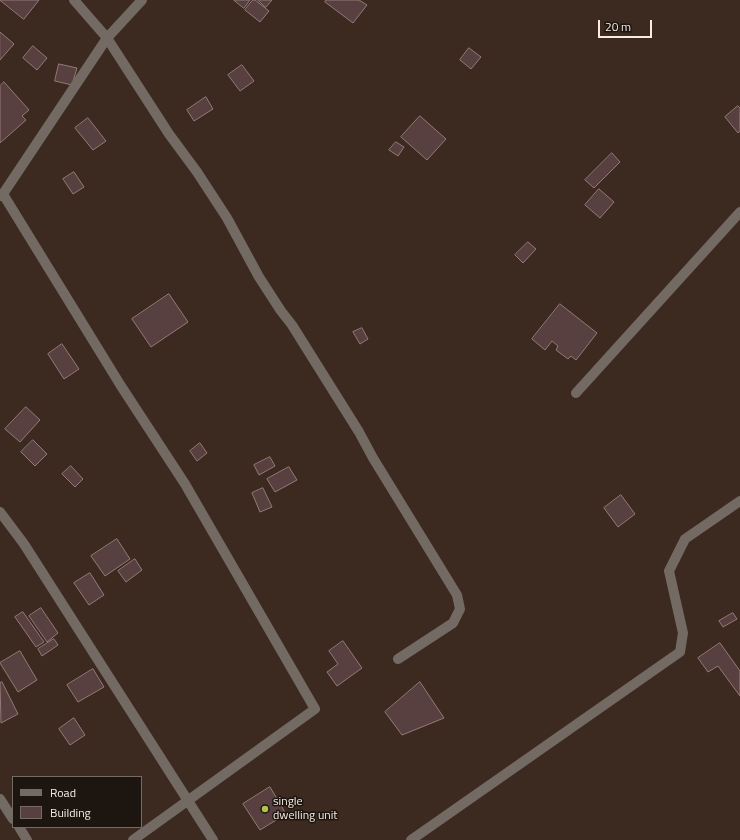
<!DOCTYPE html>
<html>
<head>
<meta charset="utf-8">
<style>
	body { margin:0 }
	#map { position:relative; width:740px; height:840px; overflow:hidden; background:#3c2a20; font-family:"Titillium Web",sans-serif }
	canvas { display:block }
	.legend { position:absolute; left:12px; top:776px; width:130px; height:52px; box-sizing:border-box; background:#1d1510; border:1px solid #746b65; margin:0; padding:5px 7px; list-style:none; font-size:12px; color:#f7ebe4 }
	.legend li { display:flex; align-items:center; gap:8px; height:20px }
	.legend b { width:20px; border:1px solid #746b65 }
	.scale { position:absolute; left:598px; top:20px; width:54px; height:18px; box-sizing:border-box; border:2px solid #f7ebe4; border-top:0; padding-left:5px; font-size:12px; line-height:14px; white-space:nowrap; color:#f7ebe4; -webkit-text-stroke:3px #1d1510; paint-order:stroke }
</style>
</head>
<body>
<div id="map">
<canvas width="740" height="840"></canvas>
<ul class="legend">
<li><b style="height:5px;background:#736a64"></b>Road</li>
<li><b style="height:11px;background:#57403f"></b>Building</li>
</ul>
<div class="scale">20 m</div>
</div>
<script>
const ctx = document.querySelector('canvas').getContext('2d');
ctx.lineJoin = 'round';
function fill(path, color) { ctx.fillStyle = color; ctx.fill(path, 'evenodd'); }
function trace(path, color, width, dash) { ctx.strokeStyle = color; ctx.lineWidth = width; ctx.lineCap = dash ? 'butt' : 'round'; ctx.setLineDash(dash || []); ctx.stroke(path); }
function drawText(font, color, halo, rows, align = 'center') {
  ctx.font = font + ' "Titillium Web",sans-serif'; ctx.lineWidth = 3; ctx.setLineDash([]); ctx.textBaseline = 'middle'; ctx.strokeStyle = halo; ctx.fillStyle = color; for (const [text, x, y, turn = 0] of rows) {
    ctx.save(); ctx.translate(x, y); ctx.rotate((+turn || 0) * Math.PI / 180); ctx.textAlign = isNaN(turn) ? turn : align; if (halo) ctx.strokeText(text, 0, 0); ctx.fillText(text, 0, 0); ctx.restore();
  }
}
const building = new Path2D(`
	M0,0H39L24,19Z
	M234,0H250L244,8Z
	M253,0H255L269,11L260,22L245,10Z
	M258,0H272L266,7Z
	M326,0H359L367,5L353,23L325,2Z
	M0,32L14,44L0,60Z
	M33,46L47,58L37,70L23,58Z
	M469,48L481,57L471,69L460,60Z
	M59,64L77,68L72,85L55,81Z
	M242,65L254,81L240,91L228,75Z
	M4,82L29,110L22,116L26,120L0,143V86Z
	M206,97L213,109L194,121L187,110Z
	M738,106L740,108V131L738,133L725,117Z
	M420,116L446,139L427,160L401,137Z
	M88,118L106,141L93,150L75,128Z
	M396,142L404,147L398,156L389,150Z
	M612,153L620,162L594,188L585,180Z
	M74,172L84,187L73,194L63,179Z
	M599,189L614,202L600,218L585,205Z
	M528,242L536,249L523,263L515,255Z
	M169,294L188,322L151,347L132,319Z
	M560,304L597,333L576,360L571,356L568,359L556,350L558,346L552,341L545,350L532,339Z
	M362,328L368,339L360,344L353,332Z
	M62,344L79,369L64,379L48,354Z
	M26,407L40,420L20,442L5,429Z
	M33,440L47,454L35,466L21,452Z
	M200,443L207,453L197,461L190,451Z
	M270,457L275,466L259,475L254,465Z
	M71,466L83,479L75,487L62,474Z
	M289,467L297,480L275,492L267,479Z
	M263,488L272,507L260,512L252,493Z
	M621,495L635,514L618,527L604,508Z
	M117,539L130,559L105,576L91,556Z
	M135,559L142,570L126,582L118,571Z
	M90,573L104,595L89,605L74,583Z
	M41,608L58,633L47,642L29,616Z
	M23,612L44,642L36,647L15,617Z
	M733,613L737,619L723,627L719,621Z
	M54,639L58,645L42,656L38,649Z
	M343,641L362,668L337,686L327,672L338,664L329,651Z
	M720,643L740,671V696L718,666L708,672L698,658Z
	M20,651L37,680L18,692L0,663Z
	M93,669L104,687L78,702L67,685Z
	M2,682L18,714L1,723L0,683Z
	M420,682L444,718L402,735L385,712Z
	M74,718L85,735L70,745L59,729Z
	M270,787L286,814L260,830L243,804Z`);
const minor = new Path2D(`
	M74,0L107,38L169,134L197,172L227,218L259,277L281,311L292,325L359,432L373,458L457,595L460,609L453,623L398,659
	M3,194L121,386L185,484L315,709L133,840
	M0,196L3,194L107,38L142,0
	M576,393L740,212
	M0,799L13,819
	M19,827L27,840`);
const tertiary = new Path2D(`
	M0,512L24,544L213,840
	M411,840L680,652L683,633L669,571L685,539L740,501`);
const markers = [
	[265,809,4,"#b2c34c"]
];
const poiNames = [
	["single",273,802],
	["dwelling unit",273,816]
];
fill(building, '#57403f');
trace(building, '#947a79', 1);
trace(minor, '#736a64', 10);
trace(tertiary, '#736a64', 10);
for (const [x, y, r, color] of markers) { const dot = new Path2D(); dot.arc(x, y, r, 0, 2 * Math.PI); ctx.fillStyle = color; ctx.fill(dot); trace(dot, '#1d1510', 1.5); }
drawText('12px', '#f7ebe4', '#1d1510', poiNames, 'left');
</script>
</body>
</html>
